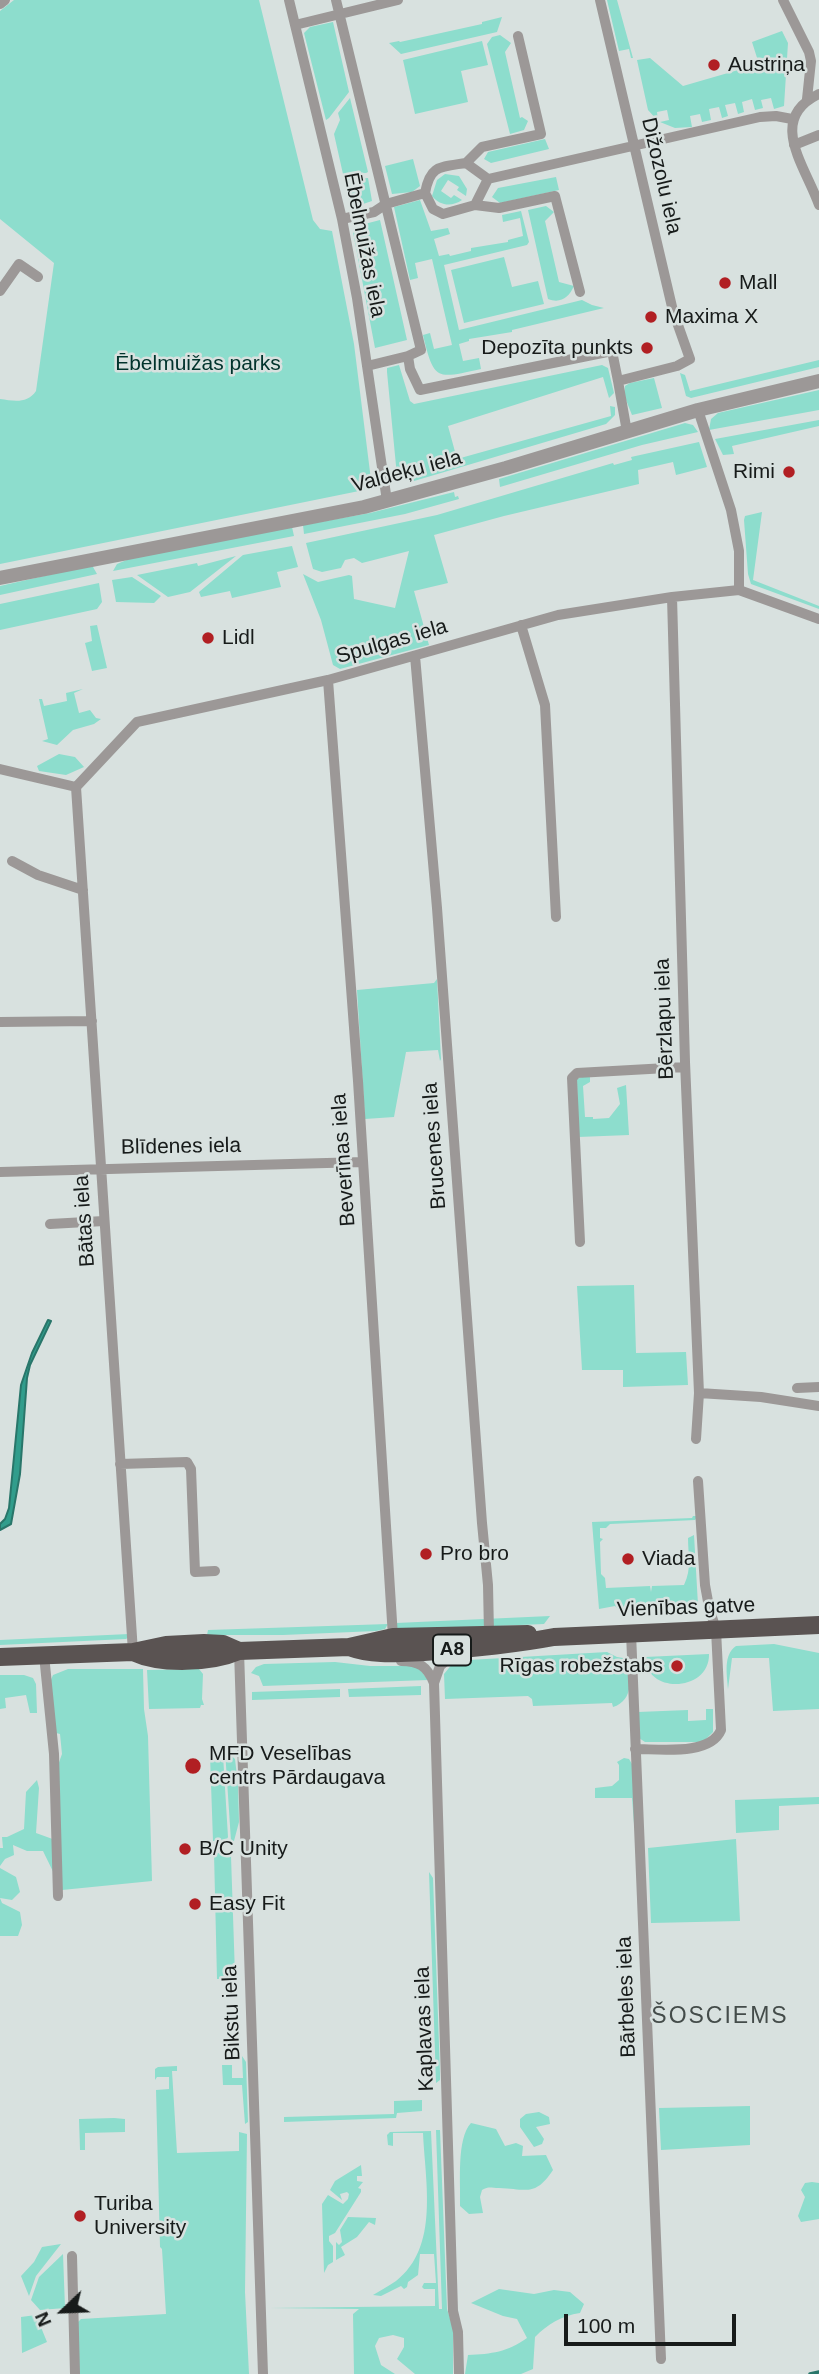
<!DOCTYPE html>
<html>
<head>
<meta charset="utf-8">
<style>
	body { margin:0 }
	#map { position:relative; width:819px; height:2374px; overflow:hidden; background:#d8e1df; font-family:Arial,sans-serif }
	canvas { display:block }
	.north { position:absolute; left:28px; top:2276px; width:70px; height:70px; -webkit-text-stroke:5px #d8e1df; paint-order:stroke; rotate:247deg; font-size:19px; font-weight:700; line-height:28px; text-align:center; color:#171b1a }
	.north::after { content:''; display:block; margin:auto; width:24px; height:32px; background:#171b1a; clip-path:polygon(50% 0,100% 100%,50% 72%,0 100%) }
	.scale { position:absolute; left:564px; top:2314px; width:172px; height:32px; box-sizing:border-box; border:4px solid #171b1a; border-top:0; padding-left:9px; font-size:21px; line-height:24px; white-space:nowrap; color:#171b1a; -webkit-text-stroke:5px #d8e1df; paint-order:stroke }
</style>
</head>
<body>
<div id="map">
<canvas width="819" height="2374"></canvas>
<div class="north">N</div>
<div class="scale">100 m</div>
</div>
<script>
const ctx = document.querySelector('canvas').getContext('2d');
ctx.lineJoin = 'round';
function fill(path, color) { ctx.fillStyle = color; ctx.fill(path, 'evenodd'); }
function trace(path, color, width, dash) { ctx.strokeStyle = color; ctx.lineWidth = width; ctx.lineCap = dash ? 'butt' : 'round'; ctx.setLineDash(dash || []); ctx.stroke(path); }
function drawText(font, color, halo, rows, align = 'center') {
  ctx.font = font + ' Arial,sans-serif'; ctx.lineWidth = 5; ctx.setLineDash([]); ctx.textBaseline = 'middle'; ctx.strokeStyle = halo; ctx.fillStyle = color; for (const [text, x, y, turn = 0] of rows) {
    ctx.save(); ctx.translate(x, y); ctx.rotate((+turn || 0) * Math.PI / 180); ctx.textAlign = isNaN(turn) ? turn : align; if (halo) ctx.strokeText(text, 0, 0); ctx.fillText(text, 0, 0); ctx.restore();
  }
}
const green = new Path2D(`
	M14,0H259L313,220L320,229L332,231L354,344L371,480L364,490L0,564V399C14,401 27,404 36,391L54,263L0,219V11Z
	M607,0H617L633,58H631L629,49L619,51Z
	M502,17L497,32L401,54L389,43L399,41L400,42L482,24V22Z
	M333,22L349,92L329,118L326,120L304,33L310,27Z
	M782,31L788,43L784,106L774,109L771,98L761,100L763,108L755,110L752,99L742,102L744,112L738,114L735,103L725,105L728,116L722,118L719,107L709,109L711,120L702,122L700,114L690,116L692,127L675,128L660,122L669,120L667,110L657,112L658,121L648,110L637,60L650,58L683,86L759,64L752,42Z
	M500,35L511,43L505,52L520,118L522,117L528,121L524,130L510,134L487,44L492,37Z
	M482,41L488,65L461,71L468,102L415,114L403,60Z
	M350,98L368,172L366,173L343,174L334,134L340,120L338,113Z
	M545,139L549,149L491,163L484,159L488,152Z
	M413,159L420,186L412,192L392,194L385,166Z
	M445,174L459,176L467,189L466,196L457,190L459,187L448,180L441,191L451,198L454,195L462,200C452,207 440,206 432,196L437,180Z
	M556,177L559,190L500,203L492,197L498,188Z
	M368,178L372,201L363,204L350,203L344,179Z
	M420,200L431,231L448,228L450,234L434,239L439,256L449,254L450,256L471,251V248L508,242V240L523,236L520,218L503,222L502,215L521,211L529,242L527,245L444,265L459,330L582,300L592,305L604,308L512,330V332L469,339V341L459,344L463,361L479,358L481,369C436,379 434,381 423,335L430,333L434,349L452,345L432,259L415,263L418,278L410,280L394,207Z
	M546,206L554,212L545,221L559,282L574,286C569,297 561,304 548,299L528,210Z
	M380,220L407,340L375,348L353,232L357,226Z
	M504,257L512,287L538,281L544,304L464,323L451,270Z
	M819,360V367L691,398L686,396L680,373L685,375L690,391Z
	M399,365L410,401L414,404L602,365L608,368L614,393L609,398L603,377L448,426L457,459L611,416L610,406L615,407V415L606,424L414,481L404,480L397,476L387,372V368Z
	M654,378L662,408L632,415L624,395L625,386L630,383Z
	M819,390V410L709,430L711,419L718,413Z
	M819,420V426L732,446L734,454L723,455L715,439Z
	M685,423L693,425L698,432L642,445L500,487L499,479Z
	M699,442L707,467L676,475L673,462L638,470L639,484L504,516L434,535L448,583L414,591L429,645L340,669L333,665L321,620L303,574L318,582L349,575L352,576L354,599L395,608L409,551L362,563L354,558L345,560L341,568L322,572L313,569L306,543L437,515L613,463L614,465L632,460L631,457Z
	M454,492L455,497L458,496L459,499L405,514L304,534L303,525L370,513Z
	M762,512L753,580L819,606V609L751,584L748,574L744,520L745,516Z
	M292,527L294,536L113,571L117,564L129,559Z
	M292,546L298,567L277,572L281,587L232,598L230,591L201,597L199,592L243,555Z
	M236,556L190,592L168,597L137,575L197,563L198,566Z
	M88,566L93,567L97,574L0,595V586Z
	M132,577L161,596L154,603L116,602L112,580Z
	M99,583L102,602L97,609L0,630V604Z
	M97,625L107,668L92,671L85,643L92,641L90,626Z
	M83,689L74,693L79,713L90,710L96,718L101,719L94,724L73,730L57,745L42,741L48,739L39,699H42L44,706L67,701L66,693Z
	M59,754L75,757L84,767L66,775L39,771L37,766Z
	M437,979L441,1059L440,1061L438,1050L406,1052L394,1117L365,1119L357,990L434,983Z
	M590,1074V1082L583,1086L585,1117H593V1119L609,1118L620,1104L617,1088L626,1085L629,1135L578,1137L577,1079Z
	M634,1285L636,1353L686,1352L688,1385L623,1387V1370H582L577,1286Z
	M693,1516H698L695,1520L610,1524L606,1528H600V1538L603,1539L600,1542L601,1574L605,1578L606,1588L650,1586L651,1592L652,1586L684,1585C692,1568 688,1555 688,1538L694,1535L698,1605L618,1609L615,1606L599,1609L592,1522L692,1518Z
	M550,1616L544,1624L400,1630L397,1629L396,1623Z
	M388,1624L385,1629L376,1631L283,1635H207L208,1630Z
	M129,1634V1637L126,1639L0,1645V1640Z
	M774,1644L819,1653V1709L773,1711L769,1658H732L728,1689C727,1674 723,1655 736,1646Z
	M607,1652L617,1657L623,1658C633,1674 634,1701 613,1707L612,1703L533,1706L532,1699L528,1696L445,1699L444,1674L453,1663L469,1660Z
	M709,1654C710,1692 646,1695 645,1657Z
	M335,1662L370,1666H410L419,1668L428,1680L263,1686L259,1676L251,1673L256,1667L264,1664Z
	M68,1669H143L144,1709L148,1736L152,1881L62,1890L43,1851H27L13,1845L14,1855L5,1859L0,1866V1848H3L2,1837H7L24,1829L26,1792L37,1780L39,1788L36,1833L58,1841L57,1768L62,1754L60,1734L52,1732L50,1682L53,1675Z
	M199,1669L203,1674L202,1699L204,1705H201L200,1708L149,1709L147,1670Z
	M0,1675H24L33,1678L36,1684L37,1713H30L26,1695L5,1698L6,1708L0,1709Z
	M421,1686V1695L349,1697L348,1689Z
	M340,1689V1697L252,1700V1692Z
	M706,1709H713V1732L703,1742H645L639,1738L638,1712L688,1710V1721L706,1720Z
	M225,1750L235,1759L238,1785L239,1822L234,1841H231Z
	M218,1753L223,1755L228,1837L226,1841H213L210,1755Z
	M624,1758L629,1759L632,1764L636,1815L634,1824L632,1798H595V1788L612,1786L619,1780V1765L617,1762Z
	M819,1797V1804L779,1806V1830L736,1833L735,1800Z
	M736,1839L740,1921L651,1923L648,1848Z
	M214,1853H229L231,1856L235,1975L233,1979H217Z
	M0,1868L16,1877L20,1892L12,1900L0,1898L2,1903L20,1912L22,1925L18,1936H0Z
	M429,1872L433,1878L440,2073V2080L436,2083Z
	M242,2056L246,2062L248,2122L245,2124L242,2085H223L222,2065H232V2078H243Z
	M177,2066V2071H172L177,2153L239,2151V2132L247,2134L245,2292L249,2374H78V2322L81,2319L166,2314L162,2249L160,2247L156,2090L169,2089V2077H157L155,2080V2069L158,2067Z
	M422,2100V2111L397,2113L396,2118L284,2122V2117L394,2114V2101Z
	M750,2106V2145L661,2150L659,2108Z
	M539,2112L549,2117L550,2124L536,2127L544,2139L542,2144L534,2147L520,2127V2119L526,2114Z
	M114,2118L125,2119V2132L85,2133V2150H80L79,2119Z
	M471,2123L496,2129L505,2146L516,2143L523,2146L522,2156L546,2155L553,2170C535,2197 527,2189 499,2188C491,2188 489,2186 482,2190L480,2197L483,2213L469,2214L460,2206C461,2184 456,2139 471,2123Z
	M436,2130H440L447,2309L453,2328V2374H415L397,2359L404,2347V2338L393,2335L379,2338L375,2346L381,2365L395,2374H354L353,2314L359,2309L270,2308L435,2306V2289H424L422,2287L424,2283H436L434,2254H420L418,2275L408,2282L407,2287L404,2289L401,2286L381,2296L373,2295C381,2290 389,2286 396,2281C440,2247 425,2181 423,2133H393V2146L388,2145L387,2135L390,2132L431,2131L439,2309H442Z
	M361,2165L362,2176H357V2181L363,2182L358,2188L361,2189V2192L335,2233L329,2236V2241L333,2246V2262L328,2265L324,2273L322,2204L328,2195L343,2204L348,2199L349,2194L347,2192L340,2194L342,2200L330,2190L335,2181Z
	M812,2182L819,2183V2219L801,2222L798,2216L805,2197L801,2190L805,2183Z
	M348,2217L376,2218L375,2225L369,2222L357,2237L341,2247L345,2255L336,2260V2242L339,2245L342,2242L340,2230Z
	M61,2244L36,2276L29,2296L21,2276L34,2262L42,2247Z
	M63,2254L65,2308L40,2310L31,2300L39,2277Z
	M499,2289L534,2294L554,2290L570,2292L584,2304L580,2313C561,2316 548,2324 535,2337L533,2369L521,2374H465L468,2355C492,2354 507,2352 527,2338L517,2319L503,2316L471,2303Z
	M36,2315L47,2342L22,2353L21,2317Z`);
const water = new Path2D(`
	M48,1320L51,1321L30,1365L27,1378L20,1474L11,1524L0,1530V1524L5,1519L9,1508L21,1385L32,1353Z`);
const stream = new Path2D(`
	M810,2374L819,2372`);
const minor = new Path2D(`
	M289,0L342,219L357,298L387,501
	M336,0L421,350L408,356L410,369L420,390L612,351L618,381
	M600,0L673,311L690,359L677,366L618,381L627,432
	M783,0L809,52L811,61L807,99
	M0,4L5,0
	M295,25L398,0
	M819,94C766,119 806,167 819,205
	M794,145L819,135
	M466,163L482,147L541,134L518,36
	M425,193L433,209L443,214L475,205L488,179
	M475,205L499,208L555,196L580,292
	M342,219L374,212L386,204L425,193C430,165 440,167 466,163L488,179L760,117L776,116L792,119
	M0,291L19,264L38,277
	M367,366L408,356
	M698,410L731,510L739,551V590
	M672,597L685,1062L699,1393L696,1439
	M521,625L545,705L556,917
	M415,656L437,908L482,1523L488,1585L489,1633
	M328,680L358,1081L393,1637
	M0,769L76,787L137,722L328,680L558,615L672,597L739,590L819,619
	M76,787L133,1652
	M12,861L38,875L83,890
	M0,1022L92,1021
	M0,1172L363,1162
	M50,1224L104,1221
	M580,1242L572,1078L577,1073L685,1067
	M797,1388L819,1387
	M699,1393L761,1397L819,1406
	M120,1464L187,1462L191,1469L195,1572L215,1571
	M631,1633L661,2359
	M239,1651L263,2374
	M44,1655L54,1754L58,1896
	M401,1661C419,1661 427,1666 434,1683L453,2311L458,2332L459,2374
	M434,1683L440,1666L458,1650
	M635,1749C660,1749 710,1756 721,1730L716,1630L709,1607L705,1585L698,1481
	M72,2256L75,2374`);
const tertiary = new Path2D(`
	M0,578L364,507L506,468L698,410L819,381`);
const trunk = new Path2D(`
	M349,1647C374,1656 399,1653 424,1652C468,1649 511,1645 554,1637L819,1625
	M133,1652C161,1665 211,1663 239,1651L349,1647L393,1637L528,1634
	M0,1657L133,1652L166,1645L204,1643L223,1644L239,1651`);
const markers = [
	[714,65,7,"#b11f23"],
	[725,283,7,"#b11f23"],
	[651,317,7,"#b11f23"],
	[647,348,7,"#b11f23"],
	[789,472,7,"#b11f23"],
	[208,638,7,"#b11f23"],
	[426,1554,7,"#b11f23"],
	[628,1559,7,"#b11f23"],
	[677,1666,7,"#b11f23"],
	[193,1766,9,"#b11f23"],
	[185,1849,7,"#b11f23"],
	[195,1904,7,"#b11f23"],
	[80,2216,7,"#b11f23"]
];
const shields = [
	[452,1650,38]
];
const shieldNames = [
	["A8",452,1650]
];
const poiNames = [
	["Austriņa",728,65],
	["Mall",739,283],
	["Maxima X",665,317],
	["Depozīta punkts",633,348,"right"],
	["Rimi",775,472,"right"],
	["Lidl",222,638],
	["Pro bro",440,1554],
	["Viada",642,1559],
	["Rīgas robežstabs",663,1666,"right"],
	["MFD Veselības",209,1754],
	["centrs Pārdaugava",209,1778],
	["B/C Unity",199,1849],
	["Easy Fit",209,1904],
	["Turiba",94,2204],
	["University",94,2228]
];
const streetNames = [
	["Dižozolu iela",661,176,77],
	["Ēbelmuižas iela",364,245,79],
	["Valdeķu iela",407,472,-15],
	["Spulgas iela",392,642,-16],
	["Bērzlapu iela",665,1019,-92],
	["Brucenes iela",435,1146,-94],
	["Blīdenes iela",181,1147,-1],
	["Beverīnas iela",344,1160,-94],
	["Bātas iela",85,1221,-94],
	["Vienības gatve",686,1608,-2],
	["Bārbeles iela",627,1997,-92],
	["Bikstu iela",232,2013,-92],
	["Kaplavas iela",425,2029,-92]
];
const parkNames = [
	["Ēbelmuižas parks",198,364]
];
const neighbourhoodNames = [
	["ŠOSCIEMS",720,2017]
];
fill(green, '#8dddcd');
fill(water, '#319d8c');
trace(water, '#29766a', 2);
trace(stream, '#29766a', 3.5);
trace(minor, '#9c9897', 10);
trace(tertiary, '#9c9897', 14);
trace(trunk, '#5a5352', 18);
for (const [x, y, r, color] of markers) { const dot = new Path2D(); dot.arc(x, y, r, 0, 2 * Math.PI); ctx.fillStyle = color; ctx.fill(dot); trace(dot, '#d8e1df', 2.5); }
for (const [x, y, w] of shields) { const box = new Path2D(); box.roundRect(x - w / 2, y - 15.5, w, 31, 5); ctx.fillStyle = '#d8e1df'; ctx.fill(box); trace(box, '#171b1a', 2); }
drawText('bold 19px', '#171b1a', null, shieldNames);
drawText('21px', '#171b1a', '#d8e1df', poiNames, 'left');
drawText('21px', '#171b1a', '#d8e1df', streetNames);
drawText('21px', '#00332c', '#d8e1df', parkNames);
ctx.letterSpacing = '2px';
drawText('23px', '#444c4a', '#d8e1df', neighbourhoodNames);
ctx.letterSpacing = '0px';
</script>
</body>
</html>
